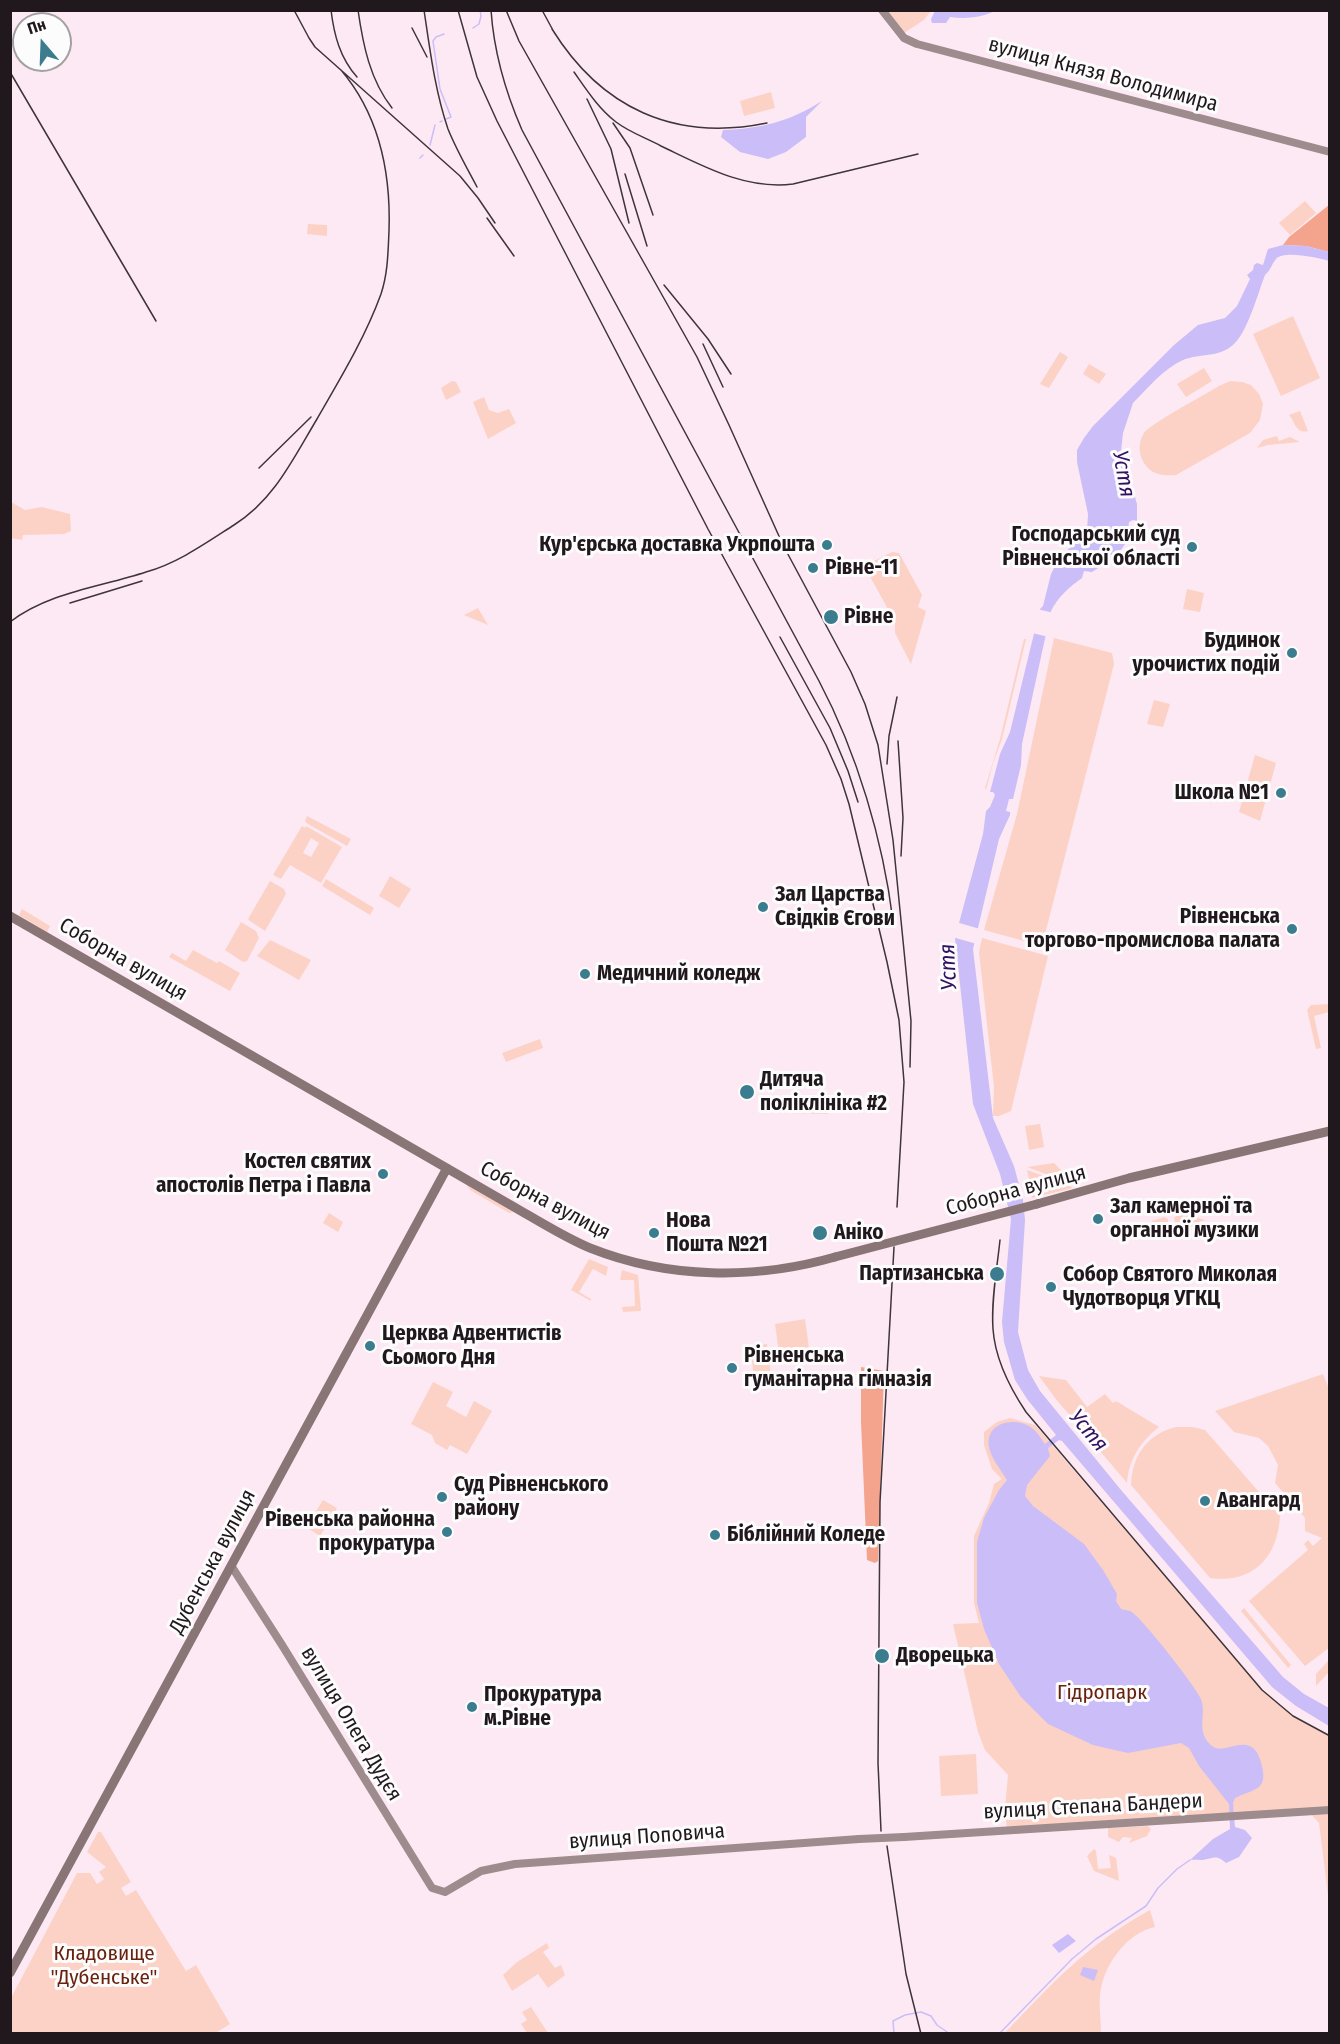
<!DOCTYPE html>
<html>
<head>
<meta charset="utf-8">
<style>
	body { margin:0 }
	#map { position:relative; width:1340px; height:2044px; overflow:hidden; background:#fde9f3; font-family:"Fira Sans Condensed",sans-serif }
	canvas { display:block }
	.frame { position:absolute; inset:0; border:12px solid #20181c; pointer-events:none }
	.north { position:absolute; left:12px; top:12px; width:60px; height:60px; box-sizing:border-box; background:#fcfcfc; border:2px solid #a4a1a2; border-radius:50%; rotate:341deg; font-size:16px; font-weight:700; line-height:24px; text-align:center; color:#20181c }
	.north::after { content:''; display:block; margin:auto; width:21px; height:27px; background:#3c7c8f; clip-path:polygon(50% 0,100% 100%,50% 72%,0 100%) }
</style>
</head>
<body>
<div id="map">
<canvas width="1340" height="2044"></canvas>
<div class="frame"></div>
<div class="north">Пн</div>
</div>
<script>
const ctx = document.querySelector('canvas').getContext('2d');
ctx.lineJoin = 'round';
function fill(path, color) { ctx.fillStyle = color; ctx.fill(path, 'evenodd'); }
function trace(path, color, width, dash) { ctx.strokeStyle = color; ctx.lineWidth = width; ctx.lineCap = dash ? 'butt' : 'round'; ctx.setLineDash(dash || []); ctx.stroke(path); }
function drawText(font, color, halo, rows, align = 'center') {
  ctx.font = font + ' "Fira Sans Condensed",sans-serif'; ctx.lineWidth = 6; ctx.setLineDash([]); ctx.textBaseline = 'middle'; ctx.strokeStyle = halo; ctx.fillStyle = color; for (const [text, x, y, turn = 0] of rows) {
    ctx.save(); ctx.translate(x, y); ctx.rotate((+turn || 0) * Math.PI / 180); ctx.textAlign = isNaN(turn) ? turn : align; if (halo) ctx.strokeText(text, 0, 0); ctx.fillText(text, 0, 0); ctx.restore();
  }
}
const green = new Path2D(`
	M886,11H931L924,20L904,33Z
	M771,92L775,108L744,116L740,101Z
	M1305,201L1316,213L1290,235L1279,223Z
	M308,224L327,225V236L307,234Z
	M1293,316L1320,378L1281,396L1253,334Z
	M1060,352L1068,357L1049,388L1040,384Z
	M1089,364L1106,374L1099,384L1083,374Z
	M1204,368L1212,381L1186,397L1177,384Z
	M452,381L456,382L461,392L446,400L441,388Z
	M1230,381L1242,382L1251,385L1259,394L1263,404L1260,420L1250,433L1176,475C1163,476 1151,475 1144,463C1138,453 1138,443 1144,433C1150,424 1206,394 1219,386Z
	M484,397L489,410L498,413L509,409L516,423L488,439L473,402Z
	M1300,411L1308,431C1298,434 1295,425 1291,417H1290L1289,415Z
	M1277,436L1279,441L1290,437L1300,442L1268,445L1257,448L1263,440Z
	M11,502L25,510L42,507L70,514L71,531L64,534L23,535L22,540L11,538Z
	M892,552L899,553L922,595L918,607L926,611L911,664L895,633V622L867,571L870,563Z
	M1187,589L1204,593L1200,612L1183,609Z
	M478,608L488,625L464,615Z
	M1054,638L1112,653L1114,664L1042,946L984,930L1017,814Z
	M1024,639H1026L1002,739L993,763L986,790L985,788L1000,739Z
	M1154,700L1170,704L1163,727L1147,724Z
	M1255,755L1276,763L1260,821L1239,812Z
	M307,816L351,839L347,846L308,824L305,821Z
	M302,826L305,828L306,826L342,847L321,883L290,865L281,879L273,875ZM311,838L319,843L311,857L303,853Z
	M390,876L411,889L399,908L379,896Z
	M326,879L374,908L370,915L322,886Z
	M270,881L284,889L286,894L265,931L250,921L248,919Z
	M22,909L50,926L47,932L19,915Z
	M241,922L256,931L259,938L247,961L243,962L225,950Z
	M982,938L1048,956L1011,1111L999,1116H993L994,1087L979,952Z
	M270,940L311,960L299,980L257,956Z
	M193,950L217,963L219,961L240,973L230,991L169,957L172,953L186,961Z
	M1329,1004V1012L1314,1016L1321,1048L1316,1049L1307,1010L1311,1005Z
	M540,1039L543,1048L506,1062L502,1053Z
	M823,1101L828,1114L791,1113L790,1108Z
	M1040,1124L1044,1147L1029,1150L1025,1126Z
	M1054,1163L1061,1170L1078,1171V1175L1059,1179L1027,1167Z
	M1027,1170L1058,1181L1031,1188Z
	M1061,1182L1073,1188L1032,1198L1031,1193L1032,1191Z
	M466,1184L513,1212L509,1213L470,1190Z
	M1180,1212L1205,1220L1195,1223V1226L1178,1230L1174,1218Z
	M329,1213L343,1222L338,1232L323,1223Z
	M1164,1217L1168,1219L1169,1234L1154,1239L1150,1232L1143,1234L1152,1221Z
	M589,1259L608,1267L606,1276L593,1269L579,1292L591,1299V1301L571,1290Z
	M622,1270L638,1275L641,1311L623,1312L622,1307L635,1306L634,1280H620Z
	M805,1319L810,1355L780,1360L775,1324Z
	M767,1344L771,1375L754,1377L750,1346Z
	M1323,1374L1330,1391L1329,1648L1305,1666L1249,1601L1308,1550L1304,1544L1308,1540L1313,1546L1322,1538L1305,1531V1518L1275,1483L1278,1465L1268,1446L1259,1438L1234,1432L1215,1411Z
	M1039,1376L1066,1380L1087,1407L1105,1394L1113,1403L1116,1401L1159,1427C1140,1442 1129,1459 1127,1483L1055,1398Z
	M433,1382L453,1392L446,1406L466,1417L474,1401L492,1411L467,1454L450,1445L447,1450L435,1443L432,1435L411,1424Z
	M1010,1418L1035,1425L1262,1690L1293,1716L1329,1736V1904L1319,1823L1308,1811L1007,1830L1005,1809L1008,1775L985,1750L978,1732L953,1624L979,1623L974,1603V1536L989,1503L994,1484L1002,1479L992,1469L984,1445V1432L997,1422Z
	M1176,1427H1193L1205,1430L1280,1516C1278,1557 1253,1584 1210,1578L1131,1485C1132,1456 1147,1434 1176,1427Z
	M323,1500L337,1508L320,1536L306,1527Z
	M1244,1608L1291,1665L1288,1668L1241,1611Z
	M1329,1660V1672L1316,1686V1674Z
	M976,1754L978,1794L941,1796L939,1756Z
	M1148,1826L1151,1829L1147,1836L1129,1843L1132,1838L1123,1837L1119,1842L1108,1837V1828H1112Z
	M98,1832H101L131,1882L121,1888L126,1896L136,1890L186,1971L196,1965L230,2024L214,2034L13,2033L11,2029V1998L77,1873H90L97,1884L104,1879L99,1872L106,1867L87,1852Z
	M1094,1849L1096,1851L1098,1869L1111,1868L1109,1855L1116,1858L1119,1881L1094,1871L1087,1856Z
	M1150,1910L1155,1927C1126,1933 1102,1967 1100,1996C1099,2008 1101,2021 1101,2033L1004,2034C1052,1983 1088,1944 1150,1910Z
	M547,1943L549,1948L543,1952L555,1968L561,1965L565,1975L548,1988L538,1974L512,1991L503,1975L517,1962Z
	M531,2007L548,2033H527L521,2024L527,2020L522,2012Z`);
const forest = new Path2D(`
	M1329,205V252L1306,246L1283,245L1289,237Z
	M861,1367L884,1371L878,1561L875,1563L867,1560L861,1422Z`);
const water = new Path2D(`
	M935,11V10L994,11C982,18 964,19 950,17L946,23H932L931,19Z
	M822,101L806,117V137L786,152L768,159L740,152L721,137L723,130C760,129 791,121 822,101Z
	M1283,245L1306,246L1329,252V261C1318,258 1284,250 1276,259C1271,265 1271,270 1265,275C1258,293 1248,330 1235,343C1221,358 1200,353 1183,360C1163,369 1148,388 1133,403L1123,433L1121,451L1137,504V521L1133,520L1129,522C1128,526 1129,529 1129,532C1127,551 1106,563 1092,572L1084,571L1082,578C1069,587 1058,597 1051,611L1022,744L1021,765L1013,799H1009L1006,811L1010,812V815L999,839L973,949L993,1118L1014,1166L1023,1200L1025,1220L1018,1332L1028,1370L1040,1391L1121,1490L1283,1677L1304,1694L1329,1708V1726L1296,1706L1272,1687L1062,1441L1059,1440L1048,1448L1050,1456L1027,1485L1025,1496L1033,1506L1084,1544L1103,1570L1117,1594L1116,1601L1121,1609C1124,1610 1127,1610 1130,1611C1140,1615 1196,1687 1201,1699C1207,1715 1195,1732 1212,1746C1226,1757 1253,1726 1262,1766C1268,1791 1253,1789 1235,1798L1233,1803L1235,1827L1245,1830L1252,1838L1239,1857L1226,1863C1218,1856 1216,1857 1207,1859C1201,1861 1196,1859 1190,1860L1213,1839L1230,1829L1229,1804L1199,1766L1189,1748L1181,1743L1128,1753L1093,1745L1048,1724L1021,1697L999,1664L984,1629L977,1603V1542L984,1518L999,1490L1007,1480C1001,1470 991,1458 989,1447C985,1423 1013,1417 1029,1426C1036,1430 1040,1437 1045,1444L1056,1435L1027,1399L1015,1380L1004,1342L1002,1322L1011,1219L1000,1174L973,1104L955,938L983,834L986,811L990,807L995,795L993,792H990L1000,754L1010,732L1040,609L1043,606L1051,574L1056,564L1064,553L1087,532L1088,514L1077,462V450L1084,438L1093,426L1174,345L1198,325L1225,318L1237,306L1250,279L1247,275L1253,270L1254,265L1257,263L1263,265L1268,249Z
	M1068,1934L1076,1941L1059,1953L1052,1945Z
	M1083,1967L1098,1970L1094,1981L1080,1975Z`);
const pier = new Path2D(`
	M1037,609L1054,613L1049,637L1032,633Z
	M956,922L980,929L977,944L952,937Z`);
const stream = new Path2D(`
	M473,28L479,24L481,16L480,10
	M444,34L436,37L433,41L440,89L451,117L446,119
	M440,122L442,121
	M430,145L435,125
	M420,158L423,155
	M894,2034L893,2021L905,2015L921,2012L931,2016L937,2025L950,2034
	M999,2034L1072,1959L1096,1939L1146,1906L1158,1888L1177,1869L1190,1860`);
const secondary = new Path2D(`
	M882,10L904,38L917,44L1330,152
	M232,1567L282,1645L432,1888L445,1892L481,1871L515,1864L859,1839
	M904,1837L1330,1810`);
const primary = new Path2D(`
	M10,916L521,1211C544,1224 566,1238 590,1248C668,1279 755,1280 835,1257
	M1037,1204L1129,1178L1330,1131
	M10,1973L447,1168`);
const rail = new Path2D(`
	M294,10L309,38L315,47L460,176L478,198L495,223
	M331,10C334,35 340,58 357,77
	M358,10C363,45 370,80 392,108
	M424,10C430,50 435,91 448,129C456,149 467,168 477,187
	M447,10V11
	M458,10L477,77L497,121L708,529L826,745L841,779L849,804L887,962L899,1020L904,1082L897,1207
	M491,10C494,54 505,91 522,130L819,681C857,753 883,840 893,921
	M506,10L519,41L697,357L729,425L783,545L851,672L865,704L878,745L893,840L911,1021L910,1067
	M542,10L555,34
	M412,28L427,57
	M552,29C601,108 674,142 767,123
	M10,72L156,321
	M574,72C586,89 598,108 616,122C629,132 646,138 661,146C703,166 745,190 793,184L918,154
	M587,99L611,149L629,223
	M613,123L630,148L653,215
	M625,174L647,246
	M487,218L514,256
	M664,285L708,339L731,374
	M703,344L723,387
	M259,468L311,417
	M70,603L142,581
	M10,622C49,592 101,587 146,572C178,563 206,543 234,525C274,500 293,459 317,419C340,379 365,338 381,294C388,273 388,252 389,231C391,172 380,116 341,70
	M780,637L830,728L848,771L858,802
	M898,741L903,818L901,856
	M887,764L889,736L897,697
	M1000,1240C997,1269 991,1300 993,1329C995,1359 1010,1388 1026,1412L1262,1690L1293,1716L1330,1736
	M881,1831L878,1763L880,1502L894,1247
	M887,1846L906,1974L921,2034`);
const secondaryBridge = new Path2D(`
	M859,1839L904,1837`);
const primaryBridge = new Path2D(`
	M835,1257L1037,1204`);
const markers = [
	[827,545,6,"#3c7c8f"],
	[1192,547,6,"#3c7c8f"],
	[813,568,6,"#3c7c8f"],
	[831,617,8,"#3c7c8f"],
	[1292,653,6,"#3c7c8f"],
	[1281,793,6,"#3c7c8f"],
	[763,907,6,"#3c7c8f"],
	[1292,929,6,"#3c7c8f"],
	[585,974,6,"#3c7c8f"],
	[747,1092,8,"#3c7c8f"],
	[383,1174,6,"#3c7c8f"],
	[1098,1219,6,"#3c7c8f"],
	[654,1233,6,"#3c7c8f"],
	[820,1233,8,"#3c7c8f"],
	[997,1274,8,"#3c7c8f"],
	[1051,1287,6,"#3c7c8f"],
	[370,1346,6,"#3c7c8f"],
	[732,1368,6,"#3c7c8f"],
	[442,1497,6,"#3c7c8f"],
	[1205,1501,6,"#3c7c8f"],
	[447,1532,6,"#3c7c8f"],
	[715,1535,6,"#3c7c8f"],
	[882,1656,8,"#3c7c8f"],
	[472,1707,6,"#3c7c8f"]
];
const streetNames = [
	["вулиця Князя Володимира",1103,75,15],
	["Соборна вулиця",123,960,30],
	["Соборна вулиця",1016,1191,-15],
	["Соборна вулиця",545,1201,28],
	["Дубенська вулиця",213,1562,-62],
	["вулиця Олега Дудєя",351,1724,59],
	["вулиця Степана Бандери",1093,1807,-3],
	["вулиця Поповича",647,1837,-4]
];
const poiNames = [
	["Господарський суд",1180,535,"right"],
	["Рівненської області",1180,559,"right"],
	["Кур'єрська доставка Укрпошта",815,545,"right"],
	["Рівне-11",825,568],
	["Рівне",844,617],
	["Будинок",1280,641,"right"],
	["урочистих подій",1280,665,"right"],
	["Школа №1",1269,793,"right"],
	["Зал Царства",775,895],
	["Свідків Єгови",775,919],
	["Рівненська",1280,917,"right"],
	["торгово-промислова палата",1280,941,"right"],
	["Медичний коледж",597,974],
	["Дитяча",760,1080],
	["поліклініка #2",760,1104],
	["Костел святих",371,1162,"right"],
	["апостолів Петра і Павла",371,1186,"right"],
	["Зал камерної та",1110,1207],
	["органної музики",1110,1231],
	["Нова",666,1221],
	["Пошта №21",666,1245],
	["Аніко",834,1233],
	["Партизанська",984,1274,"right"],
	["Собор Святого Миколая",1063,1275],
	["Чудотворця УГКЦ",1063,1299],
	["Церква Адвентистів",382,1334],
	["Сьомого Дня",382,1358],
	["Рівненська",744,1356],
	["гуманітарна гімназія",744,1380],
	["Суд Рівненського",454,1485],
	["району",454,1509],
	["Авангард",1217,1501],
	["Рівенська районна",435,1520,"right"],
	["прокуратура",435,1544,"right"],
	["Біблійний Коледе",727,1535],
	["Дворецька",896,1656],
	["Прокуратура",484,1695],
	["м.Рівне",484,1719]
];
const parkNames = [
	["Гідропарк",1102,1693],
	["Кладовище",104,1954],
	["\"Дубенське\"",104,1978]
];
const waterNames = [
	["Устя",1123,474,80],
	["Устя",949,967,-93],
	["Устя",1088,1431,50]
];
fill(green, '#fcd2c6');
fill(forest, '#f4a38d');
fill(water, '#cbbdf7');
fill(pier, '#fde9f3');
trace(stream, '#cbbdf7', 1.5);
trace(secondary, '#9d8b8d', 8);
trace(primary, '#897476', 9);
trace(rail, '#3e3439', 1.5);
trace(secondaryBridge, '#9d8b8d', 8);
trace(primaryBridge, '#897476', 9);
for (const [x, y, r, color] of markers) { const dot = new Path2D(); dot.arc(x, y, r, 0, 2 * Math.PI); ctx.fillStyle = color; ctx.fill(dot); trace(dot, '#fcfcfc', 2); }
drawText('21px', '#20181c', '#fcfcfc', streetNames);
drawText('bold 21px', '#20181c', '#fcfcfc', poiNames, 'left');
drawText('21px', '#67210d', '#fcfcfc', parkNames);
drawText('italic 22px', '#321163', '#fcfcfc', waterNames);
</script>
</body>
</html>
